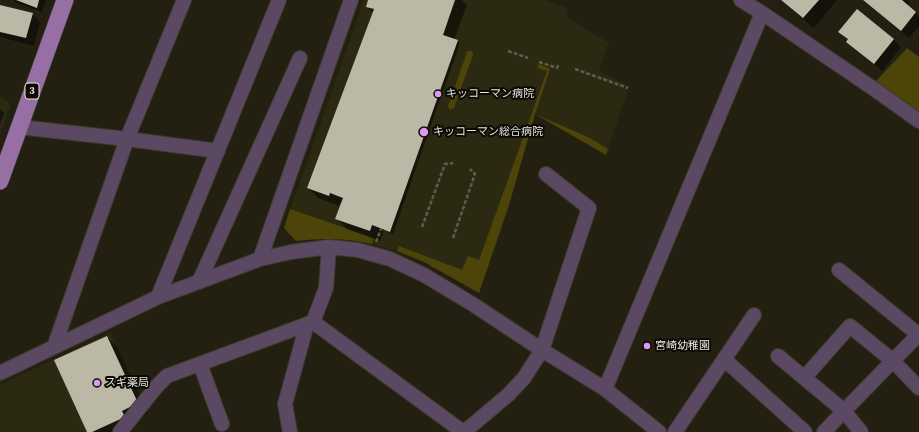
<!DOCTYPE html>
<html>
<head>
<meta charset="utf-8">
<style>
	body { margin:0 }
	canvas { display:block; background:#232011 }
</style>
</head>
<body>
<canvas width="919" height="432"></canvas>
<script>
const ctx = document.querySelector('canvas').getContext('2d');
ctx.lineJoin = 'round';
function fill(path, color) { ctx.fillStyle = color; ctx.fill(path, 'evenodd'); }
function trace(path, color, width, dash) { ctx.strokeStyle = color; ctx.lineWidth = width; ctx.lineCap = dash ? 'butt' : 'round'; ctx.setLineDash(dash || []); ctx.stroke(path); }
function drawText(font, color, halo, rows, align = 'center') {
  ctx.font = font + ' "Source Serif 4","Noto Sans JP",serif'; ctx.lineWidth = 4; ctx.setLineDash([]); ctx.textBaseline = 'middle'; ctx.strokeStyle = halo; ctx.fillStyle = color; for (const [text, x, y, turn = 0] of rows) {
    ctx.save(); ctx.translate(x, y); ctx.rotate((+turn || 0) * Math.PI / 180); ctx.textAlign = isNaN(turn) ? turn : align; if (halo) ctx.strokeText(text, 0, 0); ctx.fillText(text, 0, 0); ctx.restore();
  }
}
const built = new Path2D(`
	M364,0H544L568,8L566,17L609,43L599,71L629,87L606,155L535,114L509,205L479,293L424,262L397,251L358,240L319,239L296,241L284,228Z
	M0,96L11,104L0,134Z
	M110,333L141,399L114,432H0V385Z`);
const green = new Path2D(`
	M907,48L919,57V112L876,81Z
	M469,51H472L473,55L454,108L449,110L448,106L467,52Z
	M539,64L550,69L535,114L588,137L608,149L606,155L535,114L509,205L479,293L424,262L397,251L399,246L462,270L468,256L479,260L547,71L537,68Z
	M290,209L374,238L372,244C346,238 321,238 296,241L284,228Z`);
const shadow = new Path2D(`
	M13,0H46L42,12L16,3Z
	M369,0H462L467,5L454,40L457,41L460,43L393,234L384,230L380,241L347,229L337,219L342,203L340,202L339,206L318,198L308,188L373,13L367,6Z
	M780,0H837L814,28Z
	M862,0H908L910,2L907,5L919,16V26L909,38Z
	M0,6L32,14L40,22L34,46L0,37Z
	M857,10L894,40L901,47L882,71L855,49L847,42L848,40L840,32Z
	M0,109L4,113L0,124Z
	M107,337L117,347L148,414L131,421L134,427L123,432H88Z`);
const building = new Path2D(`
	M16,0H39L37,8Z
	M368,0H455L443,35L458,40L390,232L372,225L370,231L335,219L343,198L330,193L329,196L307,188L374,9L366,7Z
	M781,0H819L803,18Z
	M863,0H902L916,12L901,31Z
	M0,5L33,13L26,38L0,32Z
	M857,9L894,39L874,64L846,42L848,39L838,32Z
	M107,336L138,403L122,411L125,417L92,432H87L54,360Z`);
const path = new Path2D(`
	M508,51L528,58
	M539,62L557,68L559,64
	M575,69L628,88
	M422,227L445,164L453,163
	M453,238L475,174L470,169
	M376,242L381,229`);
const minor = new Path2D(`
	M741,0L762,13L874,89L919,121
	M19,127L127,139L218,151
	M260,259L351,0
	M839,270L919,335
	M199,282L300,58
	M158,297L279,0
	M313,322L326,288L329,247
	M54,347L127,139L184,0
	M778,356L844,411L861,432
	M725,360L805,432
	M200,364L222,424
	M0,373L158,297L260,259L291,252L329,247L358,250L390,259L424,275L474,305L542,350L605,389L659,432
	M804,378L850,326L893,361L919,388
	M605,389L762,13
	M120,432L157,386L167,376L313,322L463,432
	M290,432L285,404L307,324
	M464,432L508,395L524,378L542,350L589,208L546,174
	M675,432L754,315
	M824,432L844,411L919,334`);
const major = new Path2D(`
	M0,181L65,0`);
const markers = [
	[438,94,4,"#dc99f4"],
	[424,132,5,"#dc99f4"],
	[647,346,4,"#dc99f4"],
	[97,383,4,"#dc99f4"]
];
const shields = [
	[32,91,14]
];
const shieldNames = [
	["3",32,91]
];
const poiNames = [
	["キッコーマン病院",446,94],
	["キッコーマン総合病院",433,132],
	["宮崎幼稚園",655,346],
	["スギ薬局",105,383]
];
fill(built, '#2c2912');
fill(green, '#4c4408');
fill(shadow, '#0007');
fill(building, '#bbb9a5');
trace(minor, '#3e3c2d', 16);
trace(major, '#3e3c2d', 18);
trace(path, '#5f5c4e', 2.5, [4, 2]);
trace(minor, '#5b4862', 14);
trace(major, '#966fa4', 17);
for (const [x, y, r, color] of markers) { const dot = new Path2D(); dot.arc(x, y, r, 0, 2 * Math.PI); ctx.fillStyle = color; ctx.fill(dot); trace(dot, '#0b0a05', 1.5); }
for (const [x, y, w] of shields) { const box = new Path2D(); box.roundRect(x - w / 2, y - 8, w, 16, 3); ctx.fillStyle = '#0b0a05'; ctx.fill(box); trace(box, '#e6e5da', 1); }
drawText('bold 10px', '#e6e5da', null, shieldNames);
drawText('11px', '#e6e5da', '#0b0a05', poiNames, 'left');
</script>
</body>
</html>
